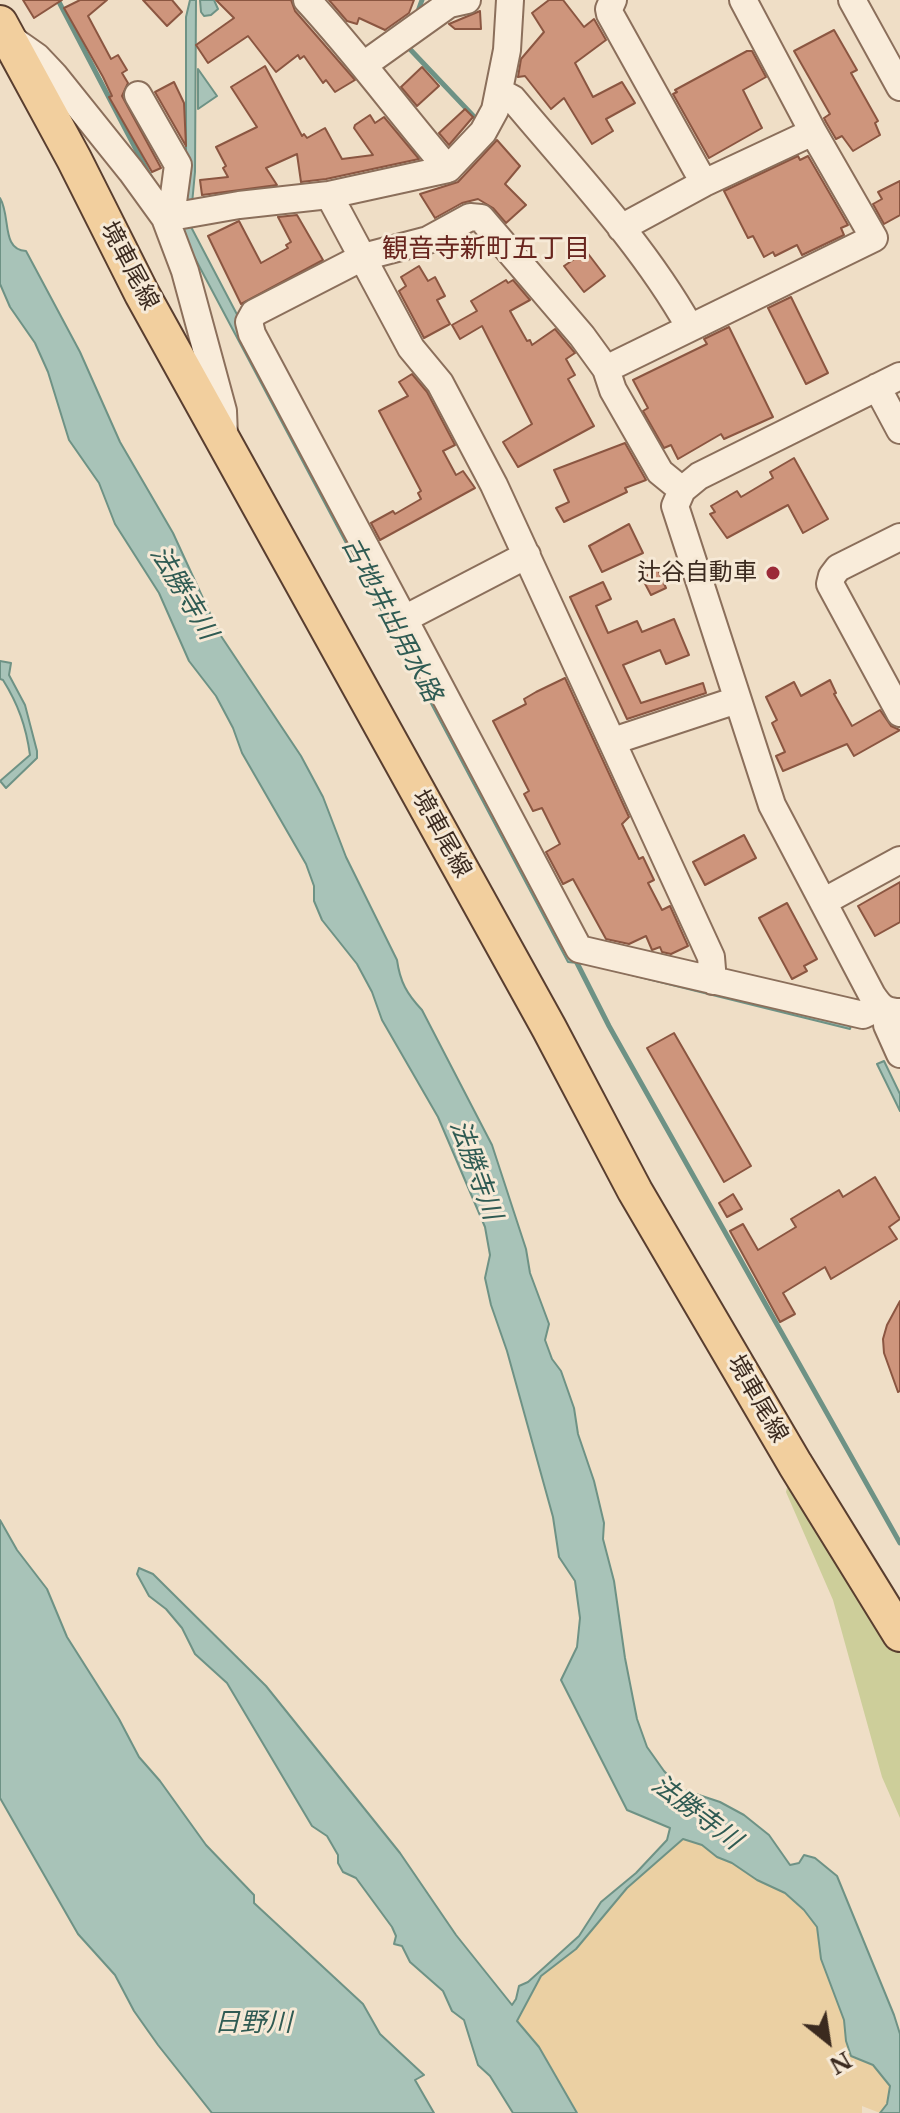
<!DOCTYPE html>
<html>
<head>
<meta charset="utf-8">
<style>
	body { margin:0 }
	#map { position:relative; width:900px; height:2113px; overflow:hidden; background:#efdec6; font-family:"Libre Baskerville",serif }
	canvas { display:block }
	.north { position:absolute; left:788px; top:2001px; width:80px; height:80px; -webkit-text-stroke:6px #f6e9d6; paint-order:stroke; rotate:150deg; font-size:22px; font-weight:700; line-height:32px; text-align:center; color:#3b2a1f }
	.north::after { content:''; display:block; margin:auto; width:28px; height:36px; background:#3b2a1f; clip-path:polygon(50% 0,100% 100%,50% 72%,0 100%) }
</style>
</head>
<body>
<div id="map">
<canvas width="900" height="2113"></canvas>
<div class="north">N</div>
</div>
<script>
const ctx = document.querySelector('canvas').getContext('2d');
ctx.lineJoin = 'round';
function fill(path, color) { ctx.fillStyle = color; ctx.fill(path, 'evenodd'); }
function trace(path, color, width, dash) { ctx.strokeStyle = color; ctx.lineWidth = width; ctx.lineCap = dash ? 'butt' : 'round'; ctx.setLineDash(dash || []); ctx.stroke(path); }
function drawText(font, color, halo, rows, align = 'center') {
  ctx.font = font + ' "Libre Baskerville","Noto Sans JP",serif'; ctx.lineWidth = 6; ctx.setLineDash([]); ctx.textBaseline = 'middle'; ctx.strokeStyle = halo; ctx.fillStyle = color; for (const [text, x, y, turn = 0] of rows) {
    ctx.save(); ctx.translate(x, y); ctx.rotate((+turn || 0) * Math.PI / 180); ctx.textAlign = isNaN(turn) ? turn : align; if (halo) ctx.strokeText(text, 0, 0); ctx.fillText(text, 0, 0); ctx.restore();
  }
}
const green = new Path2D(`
	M788,1483L900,1648V1818L882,1777L833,1600L786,1492Z`);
const sand = new Path2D(`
	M683,1838C728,1853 788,1888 817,1926L873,2064L891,2085L887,2103L880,2113L862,2106V2113H578L539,2046L518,2021L542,1975L627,1887Z`);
const water = new Path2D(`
	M190,0H196L195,172L190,225L573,954L852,1022L850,1029L587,964L568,962L180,230L186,169V17Z
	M200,0H214L218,9L211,15L204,16L201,12Z
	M198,69L217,96L198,109Z
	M0,198C11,216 1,250 26,251L80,352L120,442L173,533L219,633L301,756L323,797L346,857L397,960C400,982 407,994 422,1010L492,1145L526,1249L530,1273L549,1324L545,1340L552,1359L561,1371L574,1408L578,1434L594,1481L604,1523L603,1539L614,1581L625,1658L637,1719L647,1747L664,1771L681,1789L720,1802L744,1815L769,1835L790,1865L799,1863L804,1855L815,1858L837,1876L894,2015L900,2034V2113H880L887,2104L890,2086L873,2065L851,2056L846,2041L844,2020L821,1959L817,1927L804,1910L785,1893L757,1880L732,1863L717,1857L702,1845L683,1839L627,1888L576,1949L541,1976L517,2021L539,2047L577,2113H513L490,2076L478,2065L464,2020L452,2011L443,1991L410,1962L402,1946L394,1944L396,1936L392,1927L356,1878L343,1872L338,1863V1855L327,1836L312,1826L227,1683L195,1654L182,1628L166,1609L149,1596L137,1574L139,1568L153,1574L266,1686L400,1853L456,1935L512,2005L516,1999L519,1986L528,1982L579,1936L601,1902L636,1873L667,1840L670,1828L627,1810L561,1680L577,1647L580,1618L575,1581L559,1557L553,1517L507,1351L491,1305L485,1278L490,1255L485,1227L438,1117L382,1020L372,992L357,964L322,920L314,901V886L306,864L242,753L233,728L216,696L189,661L159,593L115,524L99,483L69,440L48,372L35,343L10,307L0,284Z
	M0,661L11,663L9,675L25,705L37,751V758L6,788L0,781L30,755C26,726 18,704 3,680L0,679Z
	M884,1061L900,1094V1111L877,1064Z
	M0,1520L17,1550L47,1589L67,1637L119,1719L139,1757L160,1781L206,1845L254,1895V1903L363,2004L380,2034L424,2075L415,2080L434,2113H212L158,2045L134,2011L115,1975L78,1934L0,1798Z`);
const stream = new Path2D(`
	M58,0L152,180
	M417,14L422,0
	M407,46L480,123
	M575,959L609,1026L900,1543`);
const building = new Path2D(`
	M23,0H62L34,18Z
	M80,0H107L88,16L111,59L118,55L127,70L122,73L128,83L122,96L161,168L152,172L109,97L112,96L103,77L64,8Z
	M143,0H172L182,12L167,26Z
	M216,0H291L295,11L355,80L335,92L326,80L323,83L304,56L300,59L298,55L276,72L248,36L208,63L196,45L234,18Z
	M329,0H414L409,13L385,30L359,18L357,24L347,21Z
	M549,0H563L584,27L594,19L606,40L575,63L593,97L622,82L635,103L606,119L613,131L592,144L564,98L551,109L525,76L518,77L521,59L544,32L532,13Z
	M480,11L481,29H455L449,24Z
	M834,30L857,70L851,73L878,121L875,123L880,135L853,151L842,136L836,139L826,122L824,118L830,114L794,51Z
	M747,51H752L766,77L743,90L762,128L709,158L673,94L677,92L675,90Z
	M265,66L302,136L304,134L307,138L325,128L342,159L373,155L354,128L355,125L370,115L375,123L384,117L419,159L326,179L301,182L297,154L266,168L277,185L202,195L200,180L228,177L223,168L226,166L216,147L257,127L231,87Z
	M422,67L439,86L417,106L401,87Z
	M174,82L184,103L186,146L155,92Z
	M465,109L473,117L449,145L439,133Z
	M497,140L520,166L505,184L526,205L506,223L493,208L478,199L462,203L435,218L420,194L458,182Z
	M798,156L800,160L808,156L848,225L841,228L844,235L802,255L797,245L775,256L773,252L764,257L753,236L748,238L724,191Z
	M900,181V215L884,224L873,204L882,199L878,192Z
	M297,215L323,260L241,304L208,236L239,221L261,263L288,248L286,245L291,242L278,217Z
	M586,251L605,276L584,292L564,266Z
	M419,266L428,281L435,277L445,296L437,300L450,324L424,338L399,291L406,286L401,277Z
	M506,280L508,283L513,280L530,300L510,311L527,341L530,340L532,345L555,329L575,353L566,359L575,375L568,379L594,426L518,467L503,442L532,424L482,326L460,339L452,325L477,311L471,301Z
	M791,297L828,373L806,384L768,308Z
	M729,327L773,417L724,439L721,434L678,459L671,445L664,448L643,411L648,408L633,380L707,344L704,339Z
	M412,374L427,392L455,445L443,451L456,475L463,471L475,488L380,540L371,523L393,511L395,514L421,499L418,493L421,491L379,411L408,396L399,382Z
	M625,443L646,480L625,488L627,492L564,522L556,508L569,502L554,470Z
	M794,458L828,519L803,533L788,505L727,538L710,514L715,512L711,506L737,491L741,497L773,478L770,472Z
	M629,524L643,553L602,572L589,546Z
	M658,570L666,588L651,595L642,578Z
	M603,582L611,599L596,606L608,633L637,621L642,632L674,619L689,655L666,664L660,650L623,665L641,703L703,683L706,693L627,719L570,597Z
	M565,678L629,817L622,824L639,859L643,857L654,880L648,883L662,910L670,906L688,946L671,954L662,952L660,947L652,950L646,936L629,944L606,939L573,879L563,884L546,852L560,844L542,808L533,811L524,794L529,791L493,721L526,704L524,699L536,692Z
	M830,680L836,693L834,694L852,726L880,710L891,726L900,730L854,756L847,744L783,771L776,756L785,752L772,723L777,720L766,697L794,682L801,696Z
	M744,835L756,858L705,885L693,862Z
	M900,882V922L875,936L858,906Z
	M787,903L817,959L804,966L807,971L792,979L759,918Z
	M674,1033L751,1166L724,1182L647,1048Z
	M875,1177L900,1219L889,1227L897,1239L831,1279L825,1267L783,1293L795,1314L780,1322L730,1231L743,1224L758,1250L796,1227L791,1219L839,1190L843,1197Z
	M733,1194L742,1209L727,1217L719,1203Z
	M900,1301V1391L898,1392L884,1353L883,1339L887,1325Z`);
const minor = new Path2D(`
	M307,0C357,54 400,113 448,169
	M613,0L609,9L610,14L704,183L621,228
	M743,0L813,132
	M852,0L900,87
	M10,38L37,57L54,75L131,171L165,218L185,271L223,411L224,436
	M365,64L449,4L467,0
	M500,92L513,99C574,172 642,243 689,326
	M138,95L178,165L171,217
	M329,195L411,348L440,383L494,485L711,957L713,981
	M165,218L239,205L329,195L448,169L483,132L495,110L507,50L510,0
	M606,369L874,238L813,132L704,183
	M900,376L699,476L682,490L675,506L772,805L872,995C880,1007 885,1012 900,1012
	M877,387L900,430
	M900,537L838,568L832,576L830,584L900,713
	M527,555L404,619L252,334L249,322L254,313L363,257L428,240L470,217L481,218L582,336L606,369L613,390L660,472L682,490
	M404,619L579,949L863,1015L880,1007
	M613,741L737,700
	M823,902L900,860
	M887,1011V1025L900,1054`);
const major = new Path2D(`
	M0,23L74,159L142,294L549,1028L635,1191L795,1464L900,1634`);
const markers = [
	[773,573,8,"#9b2a38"]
];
const streetNames = [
	["境車尾線",129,266,62],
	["境車尾線",441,834,61],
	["境車尾線",757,1399,60]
];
const poiNames = [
	["辻谷自動車",757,573]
];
const neighbourhoodNames = [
	["観音寺新町五丁目",486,250]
];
const waterNames = [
	["法勝寺川",183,593,59],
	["古地井出用水路",391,620,62],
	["法勝寺川",475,1170,70],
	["法勝寺川",696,1813,37],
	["日野川",253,2024]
];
fill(green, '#cdce9a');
fill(sand, '#ebd0a3');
fill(water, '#a8c3b8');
trace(water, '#6e9285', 2);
trace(stream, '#6e9285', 5);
fill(building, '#ce957c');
trace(building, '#8b5641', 2);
trace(minor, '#8b6f5b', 30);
trace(major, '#593e2f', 38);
trace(minor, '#f9ecda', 26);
trace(major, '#f2cf9e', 34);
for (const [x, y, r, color] of markers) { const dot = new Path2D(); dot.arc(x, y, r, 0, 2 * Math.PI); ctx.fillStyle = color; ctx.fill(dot); trace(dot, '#f6e9d6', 3); }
drawText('24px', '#3b2a1f', '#f6e9d6', streetNames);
drawText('24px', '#3b2a1f', '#f6e9d6', poiNames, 'right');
drawText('26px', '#68251e', '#f6e9d6', neighbourhoodNames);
drawText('italic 26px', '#2f5b53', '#f6e9d6', waterNames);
</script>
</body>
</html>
